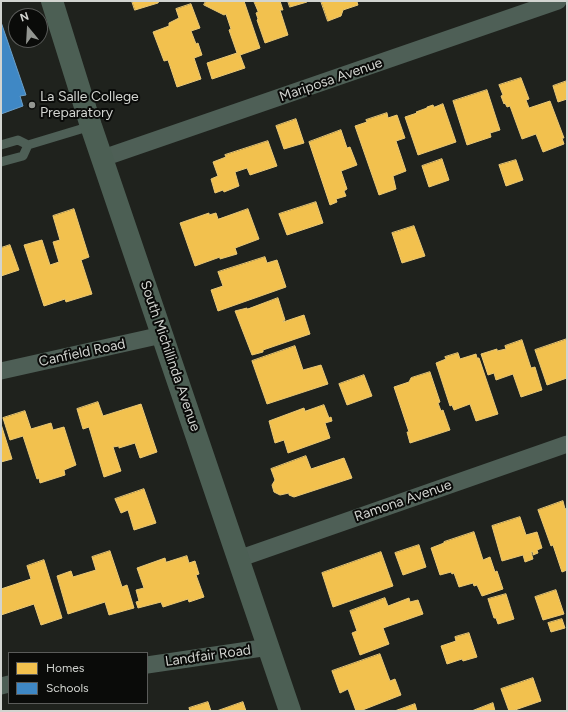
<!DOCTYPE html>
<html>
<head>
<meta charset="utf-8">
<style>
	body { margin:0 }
	#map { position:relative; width:568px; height:712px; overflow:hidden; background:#1f221d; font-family:Figtree,sans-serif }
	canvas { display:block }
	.frame { position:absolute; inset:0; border:2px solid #d2d4d0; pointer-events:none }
	.legend { position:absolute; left:8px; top:652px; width:140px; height:52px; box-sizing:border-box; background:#0a0b09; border:1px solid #5a5b59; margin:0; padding:5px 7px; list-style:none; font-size:12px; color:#d2d4d0 }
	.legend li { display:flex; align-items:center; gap:8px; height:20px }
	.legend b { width:20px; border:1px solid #5a5b59 }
	.north { position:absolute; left:8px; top:8px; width:40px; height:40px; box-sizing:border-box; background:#0a0b09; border:1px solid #5a5b59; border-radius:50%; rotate:342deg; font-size:11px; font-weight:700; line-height:16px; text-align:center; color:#d2d4d0 }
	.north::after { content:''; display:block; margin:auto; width:14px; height:18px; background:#939691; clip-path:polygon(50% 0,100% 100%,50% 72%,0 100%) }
</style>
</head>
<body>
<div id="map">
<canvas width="568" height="712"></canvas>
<div class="frame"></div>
<ul class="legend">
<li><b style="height:11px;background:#f2c14e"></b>Homes</li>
<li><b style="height:11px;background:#3f88c5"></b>Schools</li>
</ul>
<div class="north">N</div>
</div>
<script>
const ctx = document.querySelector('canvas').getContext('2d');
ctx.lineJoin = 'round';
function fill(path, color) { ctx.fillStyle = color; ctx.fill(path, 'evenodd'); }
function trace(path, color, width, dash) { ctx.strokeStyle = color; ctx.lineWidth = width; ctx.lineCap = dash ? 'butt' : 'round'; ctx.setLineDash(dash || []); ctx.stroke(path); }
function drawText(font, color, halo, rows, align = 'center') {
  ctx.font = font + ' Figtree,sans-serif'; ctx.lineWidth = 4; ctx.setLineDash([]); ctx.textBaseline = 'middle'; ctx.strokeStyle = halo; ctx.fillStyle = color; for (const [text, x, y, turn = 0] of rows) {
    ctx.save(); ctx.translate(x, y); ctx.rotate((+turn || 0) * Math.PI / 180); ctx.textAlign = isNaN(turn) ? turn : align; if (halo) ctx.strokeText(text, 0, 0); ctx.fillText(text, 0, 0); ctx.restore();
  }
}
const homes = new Path2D(`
	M132,1H159L158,3L135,10Z
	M206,1H244L260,48L240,55L245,68L212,79L207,63L237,53L229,30L231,29L226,14L224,15L204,5Z
	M254,1H280L283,10H280L288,35L265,43L257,20L258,19L256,13L258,12Z
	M288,1H307V2L290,7Z
	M321,1H360L357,2L358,5L343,10L341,16L328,21Z
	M191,4L200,28L191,31L196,44L198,43L202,55L194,58L201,79L177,87L168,60L164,61L153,32L169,26V23L179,18L176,9Z
	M521,78L529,99L526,100L529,108L550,101L564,138H562L564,144L543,152L536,134L522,139L510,106L507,107L505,103L504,104L501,96L503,95L499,85Z
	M567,81V100V99L558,102L553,86Z
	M487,90L500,130L490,133L491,137L467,145L453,101Z
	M443,104L456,142L418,155L405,117L417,113L416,112L427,108V107L433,105L434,107Z
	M387,113L388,118L397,115L405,138L396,141L406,171L393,176L396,189L379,195L355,126L367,122L366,120Z
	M296,119L304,143L284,149L276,126Z
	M341,130L347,148L350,147L357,165L341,171L347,189L344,191L346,196L336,199L337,202L330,205L309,142Z
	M268,141L277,166L250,175L247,168L235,172L239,186L224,192L223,190L215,193L211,179L218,176L213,162L226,157L225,155Z
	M442,159L449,180L429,187L422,166Z
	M516,160L523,180L506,186L499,165Z
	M316,202L323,223L287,235L279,214Z
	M74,209L89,257L81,260L92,294L66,302L65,299L44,306L24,245L42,240L50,265L59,262L53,242L60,240L53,216Z
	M248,209L259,239L235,248L237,254L220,259V257L195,266L180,223L209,213V215L216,213L218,219Z
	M414,226L425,256L402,263L392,233Z
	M10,245L19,270L1,276V248Z
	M265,257L267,263L277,260L286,287L218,311L211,290L223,286L218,272Z
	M278,298L285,320L283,321V322L304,315L310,334L263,350V352L252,355L235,311L247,308V309Z
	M567,339V378L547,385L535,350Z
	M522,340L531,368L535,367L542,390L521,397L513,374L496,380L494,373L488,375L481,354L497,349V351L506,349L505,346Z
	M295,346L303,370L321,365L328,384L267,404L252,361Z
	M458,353L460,359L476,354L477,358H479L498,414L476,421L470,404L454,410L452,405L450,406L436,363L446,359L445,357Z
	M430,372L440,402L438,403L441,411L443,410L450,430L410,443L407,432H409L394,387L409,382L411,378Z
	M364,375L372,396L347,405L339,384Z
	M98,402L103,416L141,404L157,452L140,458L135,443L119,448V446L113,447L121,471L104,477L89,427L83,429L77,409Z
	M324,405L329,418L331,417L332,421L325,423L330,438L288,453L284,440L275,443L269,421L304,408L305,411Z
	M25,411L31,429L51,423L53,430L64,427L76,465L64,470L65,475L40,483L39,478L37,479L23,436L10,440L3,418Z
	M1,424L12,459L1,462Z
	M306,456L311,469L344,458L352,478L294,497L289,495V493L280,495L274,492L272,485L275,480L271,469Z
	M144,489L156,523L134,530L128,510L121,513L115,499Z
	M563,501L565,509L567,508V570L562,572L553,545L551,546L538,510Z
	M520,517L526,535L537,532L542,548L537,550L538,553L533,555V552H531L533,559L525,562L523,555L502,561L492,526Z
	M474,532L483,560L490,557L495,572L497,571L503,589L482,596L477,585L474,586L473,583L459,587L454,573L452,574L451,572L440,575L431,548L444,543V542Z
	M419,545L426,567L403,575L395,553Z
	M110,551L122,587L127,585L134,608L109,615L105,602L68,614L57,576L71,571L73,577L96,570L92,557Z
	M381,552L393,586L333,607L322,573Z
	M187,556L189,563L195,561L199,574L196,575L204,597L189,602L188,599L163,607L161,602L138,608L136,602L139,601L136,590L144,588L137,568L165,558L166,562Z
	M44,560L62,618L41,625L34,604L1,615V589L31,579L27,566Z
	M556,590L564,614L543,620L535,597Z
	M506,594L514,619L498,624L496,618H494L488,599Z
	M385,598L388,606L409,598L410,602L418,600L423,614L383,628L389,644L360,655L352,633L357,631L350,611Z
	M562,619L565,628L551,632L548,623Z
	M469,633L477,657L463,661L462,659L447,664L441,646L456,641L455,637Z
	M380,654L390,681L395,679L401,695L360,711H356L348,689L340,693L332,671Z
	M533,678L541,701L512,711H509L501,689Z
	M208,702L211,711H190L189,708Z
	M243,702L246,711H217Z
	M493,703L495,711H472Z
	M415,704L417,711H395Z`);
const schools = new Path2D(`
	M1,22L26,95L20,96L23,106L1,114Z`);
const lane = new Path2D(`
	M1,145L18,140L28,145L91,126
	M1,162L23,156L28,145`);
const street = new Path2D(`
	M103,158L558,1
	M1,371L162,335
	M238,559L567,444
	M147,665L269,647
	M1,686L9,684`);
const primary = new Path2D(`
	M52,1L91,126L290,711`);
const markers = [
	[32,105,4,"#939691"]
];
const streetNames = [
	["Mariposa Avenue",331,80,-19],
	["Canfield Road",82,353,-12],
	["South Michillinda Avenue",170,356,71],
	["Ramona Avenue",403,501,-19],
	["Landfair Road",208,656,-8]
];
const poiNames = [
	["La Salle College",40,97],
	["Preparatory",40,113]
];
fill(homes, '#f2c14e');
trace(homes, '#e8c775', 1);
fill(schools, '#3f88c5');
trace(schools, '#6b9fc8', 1);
trace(lane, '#4e5f56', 9);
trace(street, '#4e5f56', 17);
trace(primary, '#4c5f54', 22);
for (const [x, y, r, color] of markers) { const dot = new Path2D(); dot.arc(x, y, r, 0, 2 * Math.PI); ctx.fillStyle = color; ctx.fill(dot); trace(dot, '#0a0b09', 1.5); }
drawText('14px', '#d2d4d0', '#0a0b09', streetNames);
drawText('14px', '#d2d4d0', '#0a0b09', poiNames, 'left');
</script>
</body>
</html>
